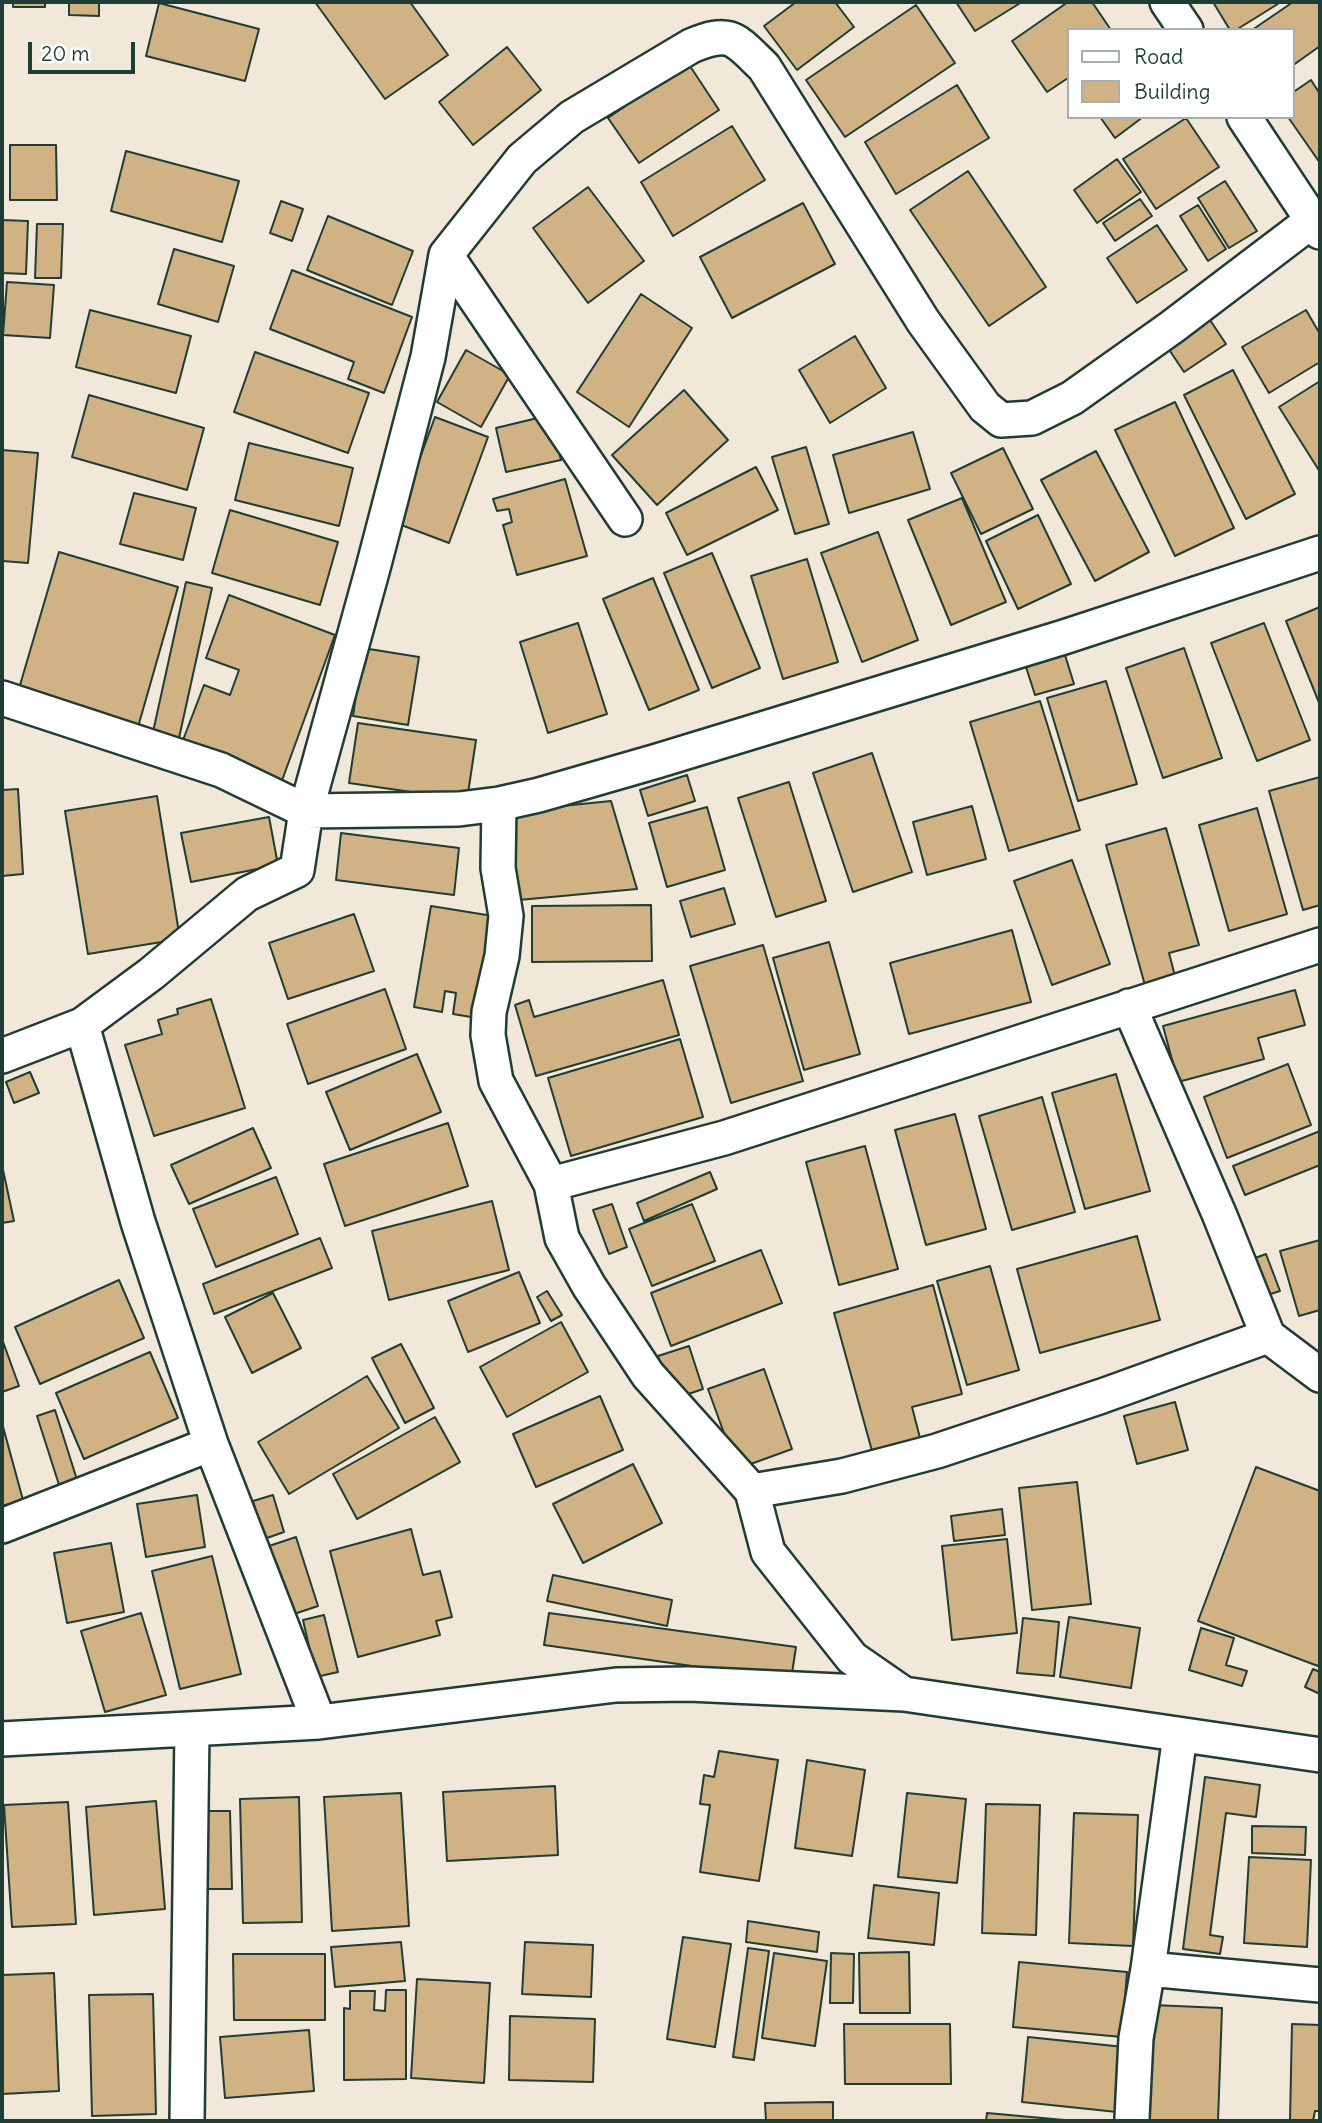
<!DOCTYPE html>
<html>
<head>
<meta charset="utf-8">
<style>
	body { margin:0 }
	#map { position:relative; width:1322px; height:2123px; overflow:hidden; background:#f1e8da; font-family:Delius,sans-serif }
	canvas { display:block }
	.frame { position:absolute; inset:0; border:4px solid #1f3d34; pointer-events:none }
	.legend { position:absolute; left:1067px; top:28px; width:228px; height:91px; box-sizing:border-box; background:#fff; border:2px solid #a5b1ae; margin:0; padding:9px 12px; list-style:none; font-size:21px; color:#1f3d34 }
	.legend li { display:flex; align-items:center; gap:14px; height:35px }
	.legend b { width:35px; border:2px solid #a5b1ae }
	.scale { position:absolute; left:28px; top:42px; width:107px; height:32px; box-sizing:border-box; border:4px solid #1f3d34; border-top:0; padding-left:9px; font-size:21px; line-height:24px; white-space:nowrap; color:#1f3d34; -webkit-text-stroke:5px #fff; paint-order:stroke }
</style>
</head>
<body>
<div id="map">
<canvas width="1322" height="2123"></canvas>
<div class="frame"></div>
<ul class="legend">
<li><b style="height:9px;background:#fff"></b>Road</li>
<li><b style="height:19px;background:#d1b285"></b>Building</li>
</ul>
<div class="scale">20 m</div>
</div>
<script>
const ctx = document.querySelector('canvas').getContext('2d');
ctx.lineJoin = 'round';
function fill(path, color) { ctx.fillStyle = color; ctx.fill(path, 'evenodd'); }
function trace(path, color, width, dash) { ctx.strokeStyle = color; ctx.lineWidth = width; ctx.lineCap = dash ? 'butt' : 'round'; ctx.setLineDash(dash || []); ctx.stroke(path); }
const building = new Path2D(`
	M13,2H45V7H13Z
	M69,2H99V16L69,15Z
	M315,2H410L448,55L385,99Z
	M796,2H835L854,27L797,70L764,26Z
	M956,2H1022L975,31Z
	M1068,2H1092L1111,30H1068V78L1047,92L1012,41Z
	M1213,2H1281L1236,30H1230Z
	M1293,2H1320V46L1292,66V30H1252Z
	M159,3L259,29L245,81L146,56Z
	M916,5L955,63L845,137L806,80Z
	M507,47L541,90L473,145L439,102Z
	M688,63L719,110L639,163L608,118Z
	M1311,80L1320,94V163L1288,117H1292V93Z
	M957,85L989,138L896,194L865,142Z
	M1100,117H1143L1115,138Z
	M1186,118L1219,167L1156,209L1123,159Z
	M732,126L765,180L673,236L641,182Z
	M10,145H56L57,200H10Z
	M126,151L239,181L222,242L111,211Z
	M1117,159L1141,192L1097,223L1074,190Z
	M968,171L1046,287L989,326L910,210Z
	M1225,181L1257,231L1229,248L1198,198Z
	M588,187L644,261L588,303L533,228Z
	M1140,199L1152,216L1115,241L1103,223Z
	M281,201L303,209L292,241L270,233Z
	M803,203L835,264L732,318L700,257Z
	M1198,205L1226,249L1208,261L1180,216Z
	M328,216L413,251L392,305L307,270Z
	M2,220L28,221L26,274L2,273Z
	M37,224H63L61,278H35Z
	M1157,225L1187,270L1137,303L1107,258Z
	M174,249L234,266L218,322L158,304Z
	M292,270L412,317L384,393L348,379L354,362L270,329Z
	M7,282L54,285L50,338L3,335Z
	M641,294L692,328L629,427L577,392Z
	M90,310L191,336L176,393L76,367Z
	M1306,310L1320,334V362L1269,393L1242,347Z
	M1204,311L1226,344L1184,372L1162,339Z
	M855,336L886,388L830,423L799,370Z
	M466,350L510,375L481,427L437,402Z
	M255,352L369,393L348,453L234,412Z
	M1233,370L1295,494L1246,519L1184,395Z
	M1320,381V472L1279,407Z
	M684,390L728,440L657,505L612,455Z
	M89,395L204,428L187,490L72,457Z
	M1175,402L1234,528L1175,556L1115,430Z
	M550,415L561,460L506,472L496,428Z
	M435,417L488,437L449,543L396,523Z
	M913,432L930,489L849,513L833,455Z
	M249,443L353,468L339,526L235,500Z
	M806,447L829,524L795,534L772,457Z
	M1003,448L1033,509L981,534L951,473Z
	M2,450L38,453L28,563L2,561Z
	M1096,451L1149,552L1095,581L1041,480Z
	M756,467L778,510L687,555L666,513Z
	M565,479L587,556L517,575L503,525L512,522L509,509L497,511L493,499Z
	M134,493L196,508L183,560L120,544Z
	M962,498L1006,602L951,625L908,520Z
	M230,510L338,542L320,605L212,573Z
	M1038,515L1071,584L1018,609L986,541Z
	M878,532L918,640L862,662L821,553Z
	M59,552L178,587L138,727L18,692Z
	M712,553L760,668L712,688L664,573Z
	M807,559L838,662L783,679L751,576Z
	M653,578L699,690L649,710L603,599Z
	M186,582L212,588L179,738L153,732Z
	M229,595L335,635L280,786L180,748L204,685L230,695L239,670L206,658Z
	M1320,607V705L1286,621Z
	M578,623L607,714L548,733L520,642Z
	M1264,623L1310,740L1257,761L1211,643Z
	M363,648L419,657L408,725L353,716Z
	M1184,648L1222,758L1163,778L1126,668Z
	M1065,655L1074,684L1035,695L1026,667Z
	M1106,681L1137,784L1078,801L1047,698Z
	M1040,701L1080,830L1009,851L970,722Z
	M358,723L476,740L467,800L349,783Z
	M872,753L912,872L853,892L813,773Z
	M687,775L695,801L648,816L640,790Z
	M1320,777V905L1303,910L1269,791Z
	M789,782L826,901L776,917L738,798Z
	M18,789L23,874L2,876V790Z
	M157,796L180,939L88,954L65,811Z
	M611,801L637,889L519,900L503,812Z
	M972,806L986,859L927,875L913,822Z
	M707,807L725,870L667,887L649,823Z
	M1257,808L1287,914L1229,931L1199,825Z
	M269,817L278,865L191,882L181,833Z
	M1166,828L1199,945L1169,953L1176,980L1146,989L1106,845Z
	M341,833L459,848L454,895L336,880Z
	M1072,860L1110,964L1052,985L1014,881Z
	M724,888L735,924L691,937L680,901Z
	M651,905L652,961L532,962V906Z
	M431,906L493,916L477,1018L453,1014L456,993L445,991L442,1012L414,1007Z
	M354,914L374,971L288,999L269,943Z
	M1012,930L1031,1002L909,1034L890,963Z
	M829,942L860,1054L804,1070L773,958Z
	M763,945L803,1081L731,1103L690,966Z
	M663,980L679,1035L536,1076L515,1005L529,1000L534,1017Z
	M385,989L406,1049L308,1084L287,1024Z
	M1295,990L1305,1025L1258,1038L1264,1059L1178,1082L1163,1026Z
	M211,999L245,1108L154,1136L125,1045L162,1034L158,1020L178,1014L177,1009Z
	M680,1039L703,1117L571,1156L548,1078Z
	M417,1054L441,1112L350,1150L326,1092Z
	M1288,1064L1311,1125L1227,1158L1204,1097Z
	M30,1072L39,1093L14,1103L6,1082Z
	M1116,1074L1150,1191L1085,1209L1052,1093Z
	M1042,1097L1075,1212L1012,1230L979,1116Z
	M955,1114L986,1229L926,1245L895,1130Z
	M448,1123L468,1186L345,1226L324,1164Z
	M253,1128L271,1168L189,1204L171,1165Z
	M1320,1131V1165L1245,1195L1233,1166Z
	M865,1146L898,1269L839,1285L806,1162Z
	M2,1165L14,1221L2,1223Z
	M710,1172L717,1189L644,1221L637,1203Z
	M276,1177L298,1234L216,1267L193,1209Z
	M492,1201L509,1270L389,1300L372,1231Z
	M612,1204L627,1247L609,1254L593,1210Z
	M692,1204L715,1261L652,1286L629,1229Z
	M1137,1236L1160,1320L1040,1353L1017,1269Z
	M320,1238L332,1268L214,1314L203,1284Z
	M1320,1240V1310L1299,1316L1280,1251Z
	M761,1250L782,1303L671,1346L651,1293Z
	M1266,1254L1280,1291L1261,1297L1247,1261Z
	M990,1266L1019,1370L967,1385L937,1281Z
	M519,1272L540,1323L468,1352L448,1301Z
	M119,1280L144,1338L40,1384L15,1327Z
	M933,1285L962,1394L912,1407L920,1438L872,1451L834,1313Z
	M547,1291L562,1315L551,1321L537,1297Z
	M273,1293L301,1348L252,1373L225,1317Z
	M561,1322L588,1372L507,1417L480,1367Z
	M2,1339L19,1386L2,1392Z
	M401,1344L434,1408L405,1423L372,1358Z
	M689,1346L703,1389L671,1400L658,1356Z
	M150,1352L178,1418L84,1459L56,1393Z
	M764,1369L792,1449L737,1469L708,1389Z
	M367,1376L399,1428L289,1494L258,1442Z
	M600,1396L623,1450L536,1487L513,1434Z
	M1175,1402L1188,1450L1137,1464L1124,1416Z
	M55,1410L79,1486L61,1491L37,1416Z
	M435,1417L460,1462L357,1519L333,1474Z
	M2,1423L23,1500L2,1506Z
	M633,1464L662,1523L583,1563L553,1504Z
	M1256,1467L1320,1491V1661L1318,1666L1198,1621Z
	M1077,1482L1091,1604L1032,1610L1019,1488Z
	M197,1495L205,1547L146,1557L137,1504Z
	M273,1495L284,1532L264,1539L253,1501Z
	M1002,1509L1005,1535L954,1541L951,1516Z
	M411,1529L423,1575L440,1571L452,1617L436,1621L440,1635L358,1657L330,1551Z
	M296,1537L318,1606L288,1616L266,1547Z
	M1007,1539L1017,1633L952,1640L942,1546Z
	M111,1543L124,1612L67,1623L54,1553Z
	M212,1556L241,1674L180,1689L152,1571Z
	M553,1575L672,1600L667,1626L547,1601Z
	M141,1613L166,1695L105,1712L81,1631Z
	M549,1613L796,1647L791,1680L544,1645Z
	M324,1615L338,1672L316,1677L303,1620Z
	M1069,1617L1140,1628L1131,1688L1060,1677Z
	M1023,1618L1059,1622L1054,1676L1017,1673Z
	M1201,1628L1234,1638L1226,1665L1247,1671L1242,1686L1189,1670Z
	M1313,1669L1320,1672V1694L1305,1687Z
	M719,1751L778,1760L759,1881L700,1872L710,1805L700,1804L704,1775L714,1777Z
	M807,1760L865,1770L852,1856L795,1848Z
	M1205,1777L1260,1785L1256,1817L1226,1813L1210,1935L1223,1937L1220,1954L1183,1949Z
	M555,1786L558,1855L447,1861L443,1792Z
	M401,1793L409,1926L332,1931L324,1797Z
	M907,1793L966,1799L957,1883L898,1877Z
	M299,1797L302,1922L243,1923L240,1799Z
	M156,1801L165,1909L94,1915L86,1807Z
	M68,1802L76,1924L12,1927L4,1805Z
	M986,1804L1040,1805L1036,1935L982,1933Z
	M195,1811H230L232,1889H196Z
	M1074,1813L1138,1815L1133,1946L1069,1943Z
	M1252,1826L1306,1827L1305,1855L1252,1853Z
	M1249,1857L1311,1860L1307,1947L1244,1943Z
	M874,1885L939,1893L934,1945L868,1938Z
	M748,1921L819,1932L817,1952L746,1942Z
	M683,1937L731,1944L715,2047L667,2039Z
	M401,1942L405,1981L335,1987L331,1947Z
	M525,1942L593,1945L591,1997L522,1994Z
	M748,1948L769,1951L754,2060L733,2057Z
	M909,1952L910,2013H860L859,1953Z
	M774,1953L827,1961L815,2046L762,2038Z
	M831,1953L854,1954L853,2003H830Z
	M233,1954H325V2020H234Z
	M1019,1962L1127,1972L1122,2037L1013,2027Z
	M54,1973L59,2091L2,2094V1975Z
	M417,1979L490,1983L484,2083L411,2078Z
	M386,1990H406V2079L344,2080V2008L350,2009V1991H375L374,2010L385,2011Z
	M153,1994L156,2114L92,2116L89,1995Z
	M1153,2005L1222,2008L1218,2121H1149Z
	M510,2016L595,2019L593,2082L509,2080Z
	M844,2024H950L951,2084H845Z
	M1292,2024L1320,2025V2111H1315L1313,2121H1290Z
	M309,2030L314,2091L225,2098L220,2037Z
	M1028,2037L1124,2047L1117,2112L1022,2102Z
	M833,2102V2121H766L765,2103Z
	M987,2113L1075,2121H986Z`);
const street = new Path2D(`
	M1167,2L1186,30
	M1244,117L1320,232
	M446,255L625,519
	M2,698L221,770L306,811L459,809L499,804L539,795L657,761L1064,637L1320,553
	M499,804L498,868L506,916L502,956L489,1012L488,1035L496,1081L551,1184L562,1238L589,1286L648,1375L752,1491L768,1552L852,1658L904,1694
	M1129,1006L1220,1216L1268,1336L1320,1375
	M82,1025L138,1222L211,1444L319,1722
	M2,1056L82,1025L151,974L247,894L297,870L306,811L373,568L428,357L446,255L522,159L572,117L691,46C731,29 735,39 764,67L923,321L985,407L1001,420L1032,418L1072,398L1172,327L1313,220
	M551,1184L724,1138L1320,945
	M752,1491L842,1476L937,1451L1102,1396L1268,1336
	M2,1526L211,1444
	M2,1739L319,1722L616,1685L689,1684L904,1694L1320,1755
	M1148,1969L1320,1985
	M1132,2118L1136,2038L1148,1969L1180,1735
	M187,2121L192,1730`);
fill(building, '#d1b285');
trace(building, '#1f3d34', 2);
trace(street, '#1f3d34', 38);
trace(street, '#fff', 33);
</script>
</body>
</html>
